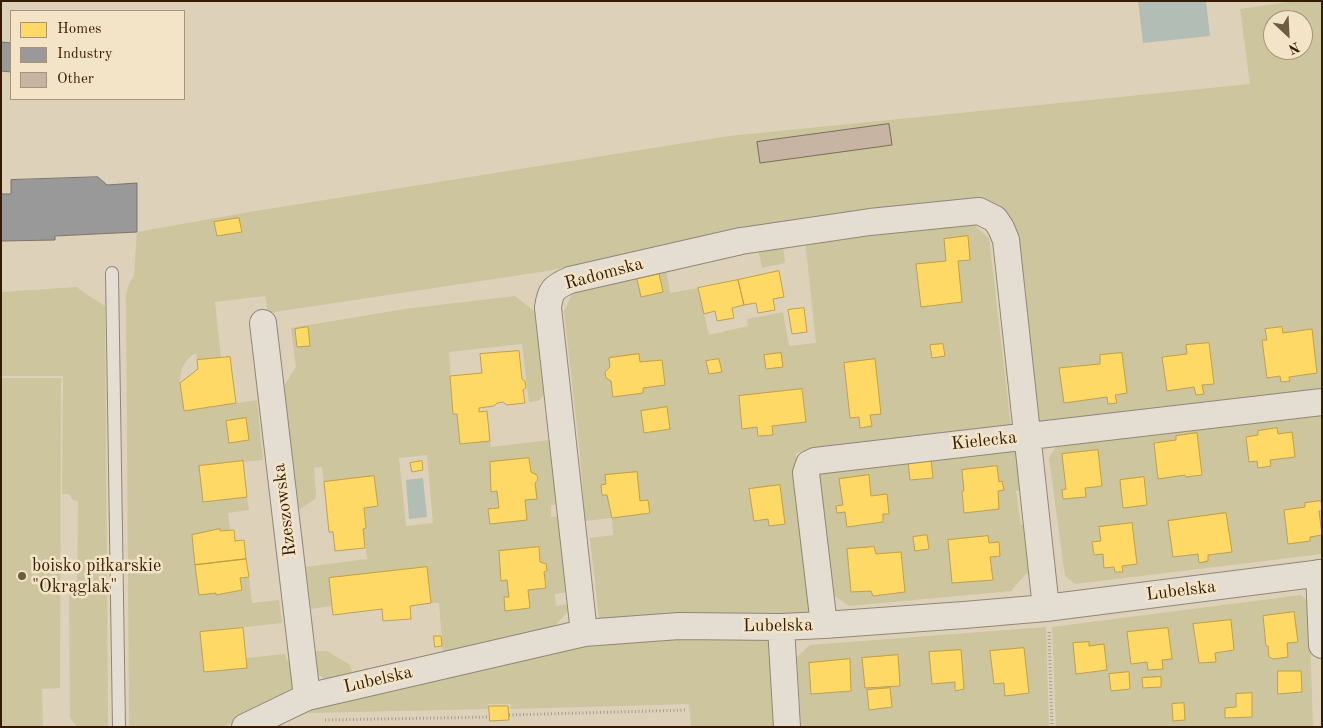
<!DOCTYPE html>
<html>
<head>
<meta charset="utf-8">
<style>
	body { margin:0 }
	#map { position:relative; width:1323px; height:728px; overflow:hidden; background:#ded1ba; font-family:"Old Standard TT",serif }
	canvas { display:block }
	.frame { position:absolute; inset:0; border:2px solid #351b00; pointer-events:none }
	.legend { position:absolute; left:10px; top:10px; width:175px; height:90px; box-sizing:border-box; background:#f3e4c8; border:1px solid #a79478; margin:0; padding:6px 9px; list-style:none; font-size:15px; color:#351b00 }
	.legend li { display:flex; align-items:center; gap:10px; height:25px }
	.legend b { width:25px; border:1px solid #a79478 }
	.north { position:absolute; left:1263px; top:10px; width:50px; height:50px; box-sizing:border-box; background:#f3e4c8; border:1px solid #a79478; border-radius:50%; rotate:155deg; font-size:14px; font-weight:700; line-height:20px; text-align:center; color:#351b00 }
	.north::after { content:''; display:block; margin:auto; width:18px; height:22px; background:#705b41; clip-path:polygon(50% 0,100% 100%,50% 72%,0 100%) }
</style>
</head>
<body>
<div id="map">
<canvas width="1323" height="728"></canvas>
<div class="frame"></div>
<ul class="legend">
<li><b style="height:14px;background:#ffd966"></b>Homes</li>
<li><b style="height:14px;background:#999"></b>Industry</li>
<li><b style="height:14px;background:#c8b4a2"></b>Other</li>
</ul>
<div class="north">N</div>
</div>
<script>
const ctx = document.querySelector('canvas').getContext('2d');
ctx.lineJoin = 'round';
function fill(path, color) { ctx.fillStyle = color; ctx.fill(path, 'evenodd'); }
function trace(path, color, width, dash) { ctx.strokeStyle = color; ctx.lineWidth = width; ctx.lineCap = dash ? 'butt' : 'round'; ctx.setLineDash(dash || []); ctx.stroke(path); }
function drawText(font, color, halo, rows, align = 'center') {
  ctx.font = font + ' "Old Standard TT",serif'; ctx.lineWidth = 5; ctx.setLineDash([]); ctx.textBaseline = 'middle'; ctx.strokeStyle = halo; ctx.fillStyle = color; for (const [text, x, y, turn = 0] of rows) {
    ctx.save(); ctx.translate(x, y); ctx.rotate((+turn || 0) * Math.PI / 180); ctx.textAlign = isNaN(turn) ? turn : align; if (halo) ctx.strokeText(text, 0, 0); ctx.fillText(text, 0, 0); ctx.restore();
  }
}
const green = new Path2D(`
	M1295,1H1322V392L1031,425L999,217L748,229L547,271L268,313L265,296L215,302L221,358L197,360L196,353C173,366 181,389 184,411L257,400L263,460L199,466L203,502L247,497L249,510L228,513L230,530L209,531V533L192,535L199,594L216,593L217,595L241,589L240,578L249,577L252,603L279,600L282,623L200,632L204,672L246,668V658L285,654L287,660L296,667L293,690L283,697L223,727H129L126,294L129,284L134,275L137,232L255,211L729,136L1250,84L1240,9ZM1273,20H1303V50H1273Z
	M967,219L989,238L1011,427L796,453L817,616L599,619L590,538L613,535L612,518L585,521L580,454L564,311L574,290L666,269L670,293L698,288L709,335L748,326L747,319L783,312L789,346L816,343L805,239Z
	M783,244L785,263L762,268L758,249Z
	M77,287C86,295 95,299 105,306L108,727H77L70,718L69,596L73,591L77,592L78,501L73,500L69,494H62L63,376H1V292Z
	M515,296L535,312L544,395L538,401L529,402L522,344L449,352L453,413L457,414L461,444L490,441L491,447L550,440L560,504L551,505V517L561,516L568,592L555,594L556,606L569,604L570,609L554,627L443,652L439,603H431L426,567L330,578L332,606L311,609L306,567L367,559L363,529L366,528L364,508L378,506L374,476L324,482L322,467L314,468L316,493L315,499L299,510L284,386L296,367L291,328L405,309ZM427,455L433,523L406,526L399,458Z
	M1,378H61L60,688L42,689L43,727H1Z
	M1322,413V554L1075,584L1065,576L1049,458L1059,442Z
	M1014,449L1017,451L1025,490L1016,491L1021,525L1029,523L1034,572L1026,574L1011,591L849,606L833,595L818,471Z
	M1301,595L1309,603L1313,727H1056L1052,627Z
	M1046,627L1049,727H801L797,657L810,645Z
	M622,637L770,639L777,727H691L689,704L511,709V704H488V709L308,713L284,723L281,727H264L311,704Z
	M310,651H327L350,665L352,672L434,654L435,656L328,681L316,673Z`);
const water = new Path2D(`
	M1138,1H1206L1210,36L1143,43Z
	M423,478L427,517L409,519L406,480Z`);
const homes = new Path2D(`
	M239,218L242,232L217,236L214,222Z
	M968,236L970,260L958,261L962,302L921,307L916,264L946,261L944,239Z
	M779,271L784,297L773,299L775,310L758,313L756,303L744,305L738,280Z
	M659,274L663,292L641,297L637,279Z
	M738,280L744,305L732,308L734,318L717,321L715,311L704,314L698,288Z
	M804,308L807,332L792,334L788,310Z
	M308,327L310,346L297,347L295,329Z
	M1282,327L1283,333L1312,329L1317,373L1289,377L1290,381L1281,382L1280,376L1267,378L1262,340H1267L1265,329Z
	M1209,343L1214,384L1202,385L1204,394L1196,395L1194,387L1167,391L1162,357L1187,354L1186,345Z
	M943,344L945,356L932,358L930,345Z
	M519,351L522,379L525,381L526,388L523,390L525,403L507,405L503,402L497,403L494,406L479,408V412L487,411L490,441L460,444L457,414H453L450,376L482,373L480,354Z
	M781,353L783,367L766,369L764,355Z
	M1122,353L1127,393L1115,395L1117,403L1108,404L1107,397L1064,403L1059,368L1100,364V355Z
	M639,354L640,362L662,360L665,385L643,388V393L613,397L611,381L606,378L605,372L610,367L609,358Z
	M230,357L236,403L184,411L180,383L198,369L197,360Z
	M719,359L722,372L709,374L706,361Z
	M875,359L881,414L870,415L872,426L860,428L859,417L850,418L844,363Z
	M802,389L806,422L772,426L773,435L758,436L757,427L742,429L739,396Z
	M667,407L670,429L644,433L641,411Z
	M246,418L249,440L229,443L226,421Z
	M1277,428L1278,434L1292,432L1295,457L1270,460L1271,466L1258,468L1257,461L1249,462L1246,437L1258,435V431Z
	M1197,433L1202,475L1186,477L1185,475L1158,479L1154,443L1176,440V436Z
	M1098,450L1102,486L1085,488L1086,497L1063,499L1062,490L1066,489L1062,454Z
	M529,458L531,472L537,475L538,480L535,483L537,499L525,500L527,520L490,524L488,509L499,508L497,491L491,492L490,462Z
	M931,458L933,478L910,480L908,461Z
	M243,461L247,497L203,502L199,466Z
	M422,461L423,470L412,472L410,463Z
	M997,466L999,482L1002,481L1004,490L998,491L999,509L964,513L962,491H964L962,470Z
	M637,472L640,501L648,500L650,513L612,518L607,495H602L601,485L606,484L605,475Z
	M869,475L871,496L887,494L889,514H883V522L847,527L845,512L837,513L836,506L843,505L839,479Z
	M374,476L378,506L364,508L366,528L363,529L365,548L335,551L333,532H329L324,482Z
	M1144,477L1147,505L1123,508L1120,480Z
	M780,485L785,524L769,526L768,519L754,521L749,489Z
	M1321,501L1322,511H1319L1322,535L1310,537V541L1288,544L1284,510L1305,507V503Z
	M1226,513L1232,552L1208,555V561L1199,563L1198,554L1173,557L1168,521Z
	M1132,523L1137,564L1122,566L1123,572H1115L1114,567L1104,568L1103,554L1094,555L1092,542L1101,541L1099,527Z
	M220,529V531L234,530L235,541L244,540L246,559L195,565L192,535Z
	M927,535L929,549L915,551L913,537Z
	M988,536L989,543L999,542L1000,556L990,557L993,580L952,583L948,540Z
	M539,547L540,562L546,564L547,570L544,572L546,588L528,590L530,608L505,611L504,597H509L507,580L501,581L499,551Z
	M874,547L876,554L901,552L905,592L873,596L871,591L851,592L847,549Z
	M246,559L249,577L240,578L242,590L216,595V593L199,595L195,565Z
	M427,567L431,603L410,606L411,619L383,621L382,609L333,615L329,578Z
	M1294,612L1298,642L1287,643L1288,657L1273,659L1269,657L1268,646H1266L1263,616Z
	M1231,620L1234,650L1215,653L1216,662L1199,663L1193,624Z
	M243,628L247,668L204,672L200,632Z
	M1168,628L1172,659L1162,660L1163,669L1148,670L1147,662L1131,664L1127,632Z
	M434,636H441L442,646L435,647Z
	M1089,642V646L1104,644L1107,670L1076,674L1073,643Z
	M1024,648L1029,693L1005,696L1004,683L994,684L990,651Z
	M961,650L964,689L955,691V682L932,684L929,652Z
	M898,655L900,686L865,688L862,658Z
	M850,659L851,691L811,694L809,663Z
	M1278,671H1301L1302,692L1278,694Z
	M1129,672L1130,689L1111,691L1109,674Z
	M1161,677V687L1143,688L1142,678Z
	M890,688L892,707L869,710L867,690Z
	M1252,693V717L1225,718V708L1236,707V694Z
	M1184,703L1185,720L1173,721L1172,704Z
	M489,706H508L509,720L490,721Z`);
const industry = new Path2D(`
	M1,42L11,43V72L1,71Z
	M98,177L107,185L137,183V232L55,236V240L1,241V194H11V180Z`);
const building = new Path2D(`
	M889,124L892,145L760,163L757,142Z`);
const path = new Path2D(`
	M1049,632L1052,727
	M509,715L687,710
	M325,720L490,717`);
const service = new Path2D(`
	M112,273L119,727`);
const minor = new Path2D(`
	M263,323L307,697
	M1319,573L1322,645
	M824,625L806,473L809,464L815,461L1322,402
	M781,627L787,727
	M584,633L548,308C550,290 554,287 570,280L741,241L870,222L979,211L995,219L1001,228L1006,240L1046,608
	M245,727L307,697L584,633L679,626L781,627L824,625L964,615L1046,608L1322,573`);
const markers = [
	[22,576,5,"#705b41"]
];
const streetNames = [
	["Radomska",604,274,-15],
	["Kielecka",984,441,-6],
	["Rzeszowska",285,510,-97],
	["Lubelska",1181,591,-7],
	["Lubelska",778,626,-1],
	["Lubelska",378,680,-13]
];
const poiNames = [
	["boisko piłkarskie",32,566],
	["\"Okrąglak\"",32,587]
];
fill(green, '#ccc59d');
fill(water, '#b2bdb6');
fill(homes, '#ffd966');
trace(homes, '#c2a047', 1);
fill(industry, '#999');
trace(industry, '#7b736b', 1);
fill(building, '#c8b4a2');
trace(building, '#786d5d', 1);
trace(service, '#908675', 14);
trace(minor, '#908675', 28);
trace(path, '#a29b8f', 3, [1, 2.5]);
trace(service, '#e4ded2', 12);
trace(minor, '#e4ded2', 26);
for (const [x, y, r, color] of markers) { const dot = new Path2D(); dot.arc(x, y, r, 0, 2 * Math.PI); ctx.fillStyle = color; ctx.fill(dot); trace(dot, '#f3e4c8', 2); }
drawText('18px', '#351b00', '#f3e4c8', streetNames);
drawText('18px', '#351b00', '#f3e4c8', poiNames, 'left');
</script>
</body>
</html>
